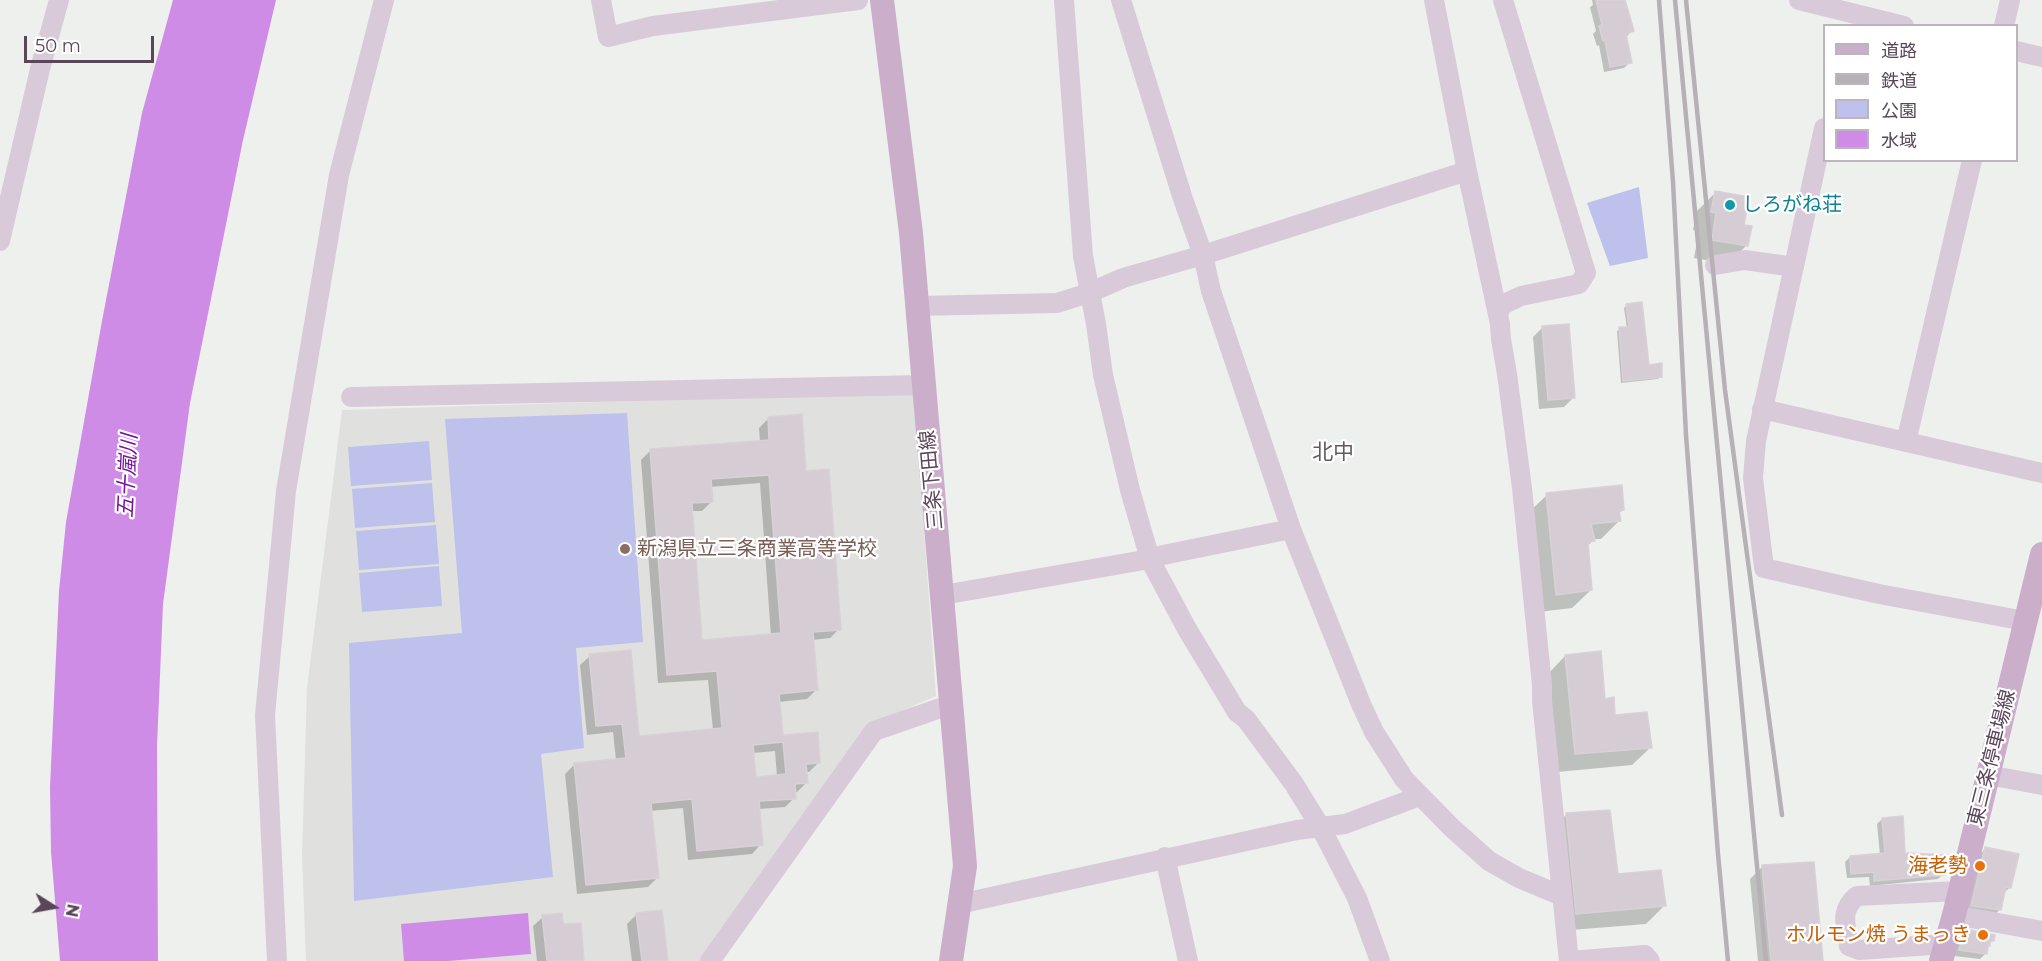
<!DOCTYPE html>
<html>
<head>
<meta charset="utf-8">
<style>
	body { margin:0 }
	#map { position:relative; width:2042px; height:961px; overflow:hidden; background:#eef0ed; font-family:Montserrat,"Noto Sans JP",sans-serif }
	canvas { display:block }
	.legend { position:absolute; left:1823px; top:24px; width:195px; height:138px; box-sizing:border-box; background:#fff; border:2px solid #bdb5bd; margin:0; padding:8px 10px; list-style:none; font-size:18px; color:#594659 }
	.legend li { display:flex; align-items:center; gap:12px; height:30px }
	.legend b { width:30px; border:2px solid #bdb5bd }
	.north { position:absolute; left:24px; top:877px; width:60px; height:60px; -webkit-text-stroke:4px #fff; paint-order:stroke; rotate:101deg; font-size:16px; font-weight:700; line-height:24px; text-align:center; color:#594659 }
	.north::after { content:''; display:block; margin:auto; width:21px; height:27px; background:#594659; clip-path:polygon(50% 0,100% 100%,50% 72%,0 100%) }
	.scale { position:absolute; left:24px; top:36px; width:130px; height:27px; box-sizing:border-box; border:3px solid #594659; border-top:0; padding-left:8px; font-size:18px; line-height:21px; white-space:nowrap; color:#594659; -webkit-text-stroke:4px #fff; paint-order:stroke }
</style>
</head>
<body>
<div id="map">
<canvas width="2042" height="961"></canvas>
<ul class="legend">
<li><b style="height:8px;background:#cbaeca"></b>道路</li>
<li><b style="height:8px;background:#b7b0b6"></b>鉄道</li>
<li><b style="height:16px;background:#bdc1ec"></b>公園</li>
<li><b style="height:16px;background:#ce8ce6"></b>水域</li>
</ul>
<div class="north">N</div>
<div class="scale">50 m</div>
</div>
<script>
const ctx = document.querySelector('canvas').getContext('2d');
ctx.lineJoin = 'round';
function fill(path, color) { ctx.fillStyle = color; ctx.fill(path, 'evenodd'); }
function trace(path, color, width, dash) { ctx.strokeStyle = color; ctx.lineWidth = width; ctx.lineCap = dash ? 'butt' : 'round'; ctx.setLineDash(dash || []); ctx.stroke(path); }
function drawText(font, color, halo, rows, align = 'center') {
  ctx.font = font + ' Montserrat,"Noto Sans JP",sans-serif'; ctx.lineWidth = 4.5; ctx.setLineDash([]); ctx.textBaseline = 'middle'; ctx.strokeStyle = halo; ctx.fillStyle = color; for (const [text, x, y, turn = 0] of rows) {
    ctx.save(); ctx.translate(x, y); ctx.rotate((+turn || 0) * Math.PI / 180); ctx.textAlign = isNaN(turn) ? turn : align; if (halo) ctx.strokeText(text, 0, 0); ctx.fillText(text, 0, 0); ctx.restore();
  }
}
const education = new Path2D(`
	M914,392L936,696L868,726L704,961H306L302,856L307,688L342,410Z`);
const green = new Path2D(`
	M1639,187L1648,258L1610,266L1587,203Z
	M627,413L643,642L576,648L584,748L541,754L553,877L354,901L349,643L462,633L445,419Z
	M429,441L432,480L351,486L348,447Z
	M432,483L435,522L355,528L352,489Z
	M436,525L439,564L359,570L356,531Z
	M439,566L442,606L362,612L359,573Z`);
const water = new Path2D(`
	M173,0H276L243,140L190,403L163,604L157,746L158,961H60L51,852L50,787L59,591L66,522L102,321L142,113Z
	M528,913L531,954L448,961H404L401,924Z`);
const shadow = new Path2D(`
	M1592,0H1624L1632,31L1626,37L1630,62L1624,68L1604,72L1599,45L1597,46L1593,34L1596,31L1590,7L1593,5Z
	M1715,193L1747,245L1728,264L1694,258L1699,231L1693,230L1697,211Z
	M1627,305L1647,366L1661,376L1658,379L1621,383L1617,331L1620,329H1627L1624,308Z
	M1542,328L1574,397L1564,407L1539,409L1533,337Z
	M768,419L805,472L839,629L830,638L812,640L816,690L807,699L778,702L782,737L819,762L809,772H805L806,783L797,792H794V798L785,807L758,809L761,844L752,854L688,860L683,808L650,811L657,878L648,887L577,894L565,774L575,764L616,760L613,732L587,735L580,665L590,656L638,738L713,730L708,680L658,683L641,460L651,450L760,442L759,428ZM760,483L771,636L701,641L691,511H702L712,501L710,487ZM775,751L777,777L755,779L753,753Z
	M1547,495L1623,510L1618,514L1620,520L1601,539H1594L1587,547L1591,590L1572,608L1538,612L1528,513Z
	M1565,656L1604,700L1614,717L1651,747L1632,765L1557,772L1547,675Z
	M1566,815L1617,875L1664,906L1646,924L1558,931L1548,833Z
	M1882,819L1903,855L1943,874L1938,879L1870,886L1869,877L1847,878L1845,862L1850,857L1880,855L1877,824Z
	M1986,848L2010,887L2003,894L2000,909L1992,918L1964,914L1977,857Z
	M1763,866L1821,961H1758L1750,879Z
	M637,914L666,961H632L627,924Z
	M543,917L562,926L580,961H537L533,926Z
	M1965,931L1993,940L1986,948V953L1980,959L1954,956L1959,937Z`);
const building = new Path2D(`
	M1596,0H1625L1634,31L1626,34L1632,63L1610,67L1605,40L1603,41L1599,26L1602,25Z
	M1715,191L1749,197L1744,225L1752,226L1748,246L1712,240L1716,213L1711,212Z
	M1642,302L1649,365L1662,363V377L1623,381L1619,327H1629L1626,304Z
	M1569,324L1575,398L1548,400L1542,326Z
	M802,414L806,471L829,469L841,630L813,632L818,690L779,694L783,735L818,732L820,763L806,764L808,783L795,784L796,799L759,801L763,845L697,851L692,799L651,803L659,878L586,885L574,763L626,758L622,724L596,726L589,654L631,650L639,736L722,728L717,671L667,675L650,449L769,440L768,417ZM769,475L781,633L702,640L692,503L713,502L711,479ZM783,742L786,774L756,777L753,745Z
	M1622,485L1624,510L1619,511L1621,521L1591,524L1595,541L1588,542L1592,590L1556,595L1546,493Z
	M1601,651L1605,699L1614,697L1615,715L1647,712L1652,748L1575,754L1565,655Z
	M1610,810L1618,874L1661,870L1666,906L1576,914L1566,813Z
	M1903,816L1905,853L1950,855L1944,875L1874,881V872L1851,874L1850,856L1885,853L1882,818Z
	M1985,847L2019,854L2011,888L2006,887L2001,910L1971,906Z
	M1814,862L1823,961H1771L1762,865Z
	M662,910L668,961H642L636,913Z
	M562,913L563,924L581,923L584,961H547L542,915Z
	M1965,929L1995,935L1994,941H1990V946H1988L1987,954L1959,950Z`);
const minor = new Path2D(`
	M601,0L608,37L653,26L858,0
	M1064,0L1083,256L1096,324L1103,375L1130,490L1150,559L1156,571L1187,629L1237,712L1246,719L1294,784L1321,828L1357,898L1380,961
	M1121,0L1183,199L1203,255L1211,291L1291,529L1361,704L1374,732L1404,779L1451,827L1489,861L1519,878L1562,896
	M1434,0L1467,171L1500,324L1501,339L1507,374L1522,488L1542,685V701L1569,961
	M1799,0L1904,26
	M2004,26L2010,0
	M2016,51L2042,57
	M1824,128L1756,441L1753,478L1764,568L1879,594L2025,621
	M0,241L40,69L59,0
	M1715,265L1745,260L1794,267
	M916,306L1057,303L1089,293L1123,278L1203,255L1467,171
	M1498,314L1502,305L1521,296L1579,284L1586,273L1503,0
	M351,397L923,385
	M1762,409L2042,473
	M1906,442L1972,160
	M943,595L1150,559L1163,555L1291,529
	M1988,775L2042,785
	M1165,857L1188,961
	M959,904L1297,830L1345,824L1420,796
	M1954,915L2042,931
	M1946,944L1859,950L1849,946C1846,925 1839,911 1857,896L1959,891
	M277,961L265,715L286,491L339,175L384,0
	M710,961L874,731L952,704
	M1569,961L1645,955L1650,961`);
const major = new Path2D(`
	M882,0L911,233L965,866L951,961
	M1941,961L1954,915L2042,554`);
const rail = new Path2D(`
	M1659,0L1673,182L1686,435L1718,854L1728,961
	M1675,0L1766,961
	M1686,0L1725,390L1782,815`);
const markers = [
	[1730,205,6,"#0f9aa8"],
	[625,549,6,"#8d6e63"],
	[1980,866,6,"#e8710a"],
	[1983,935,6,"#e8710a"]
];
const cultureNames = [
	["しろがね荘",1742,205]
];
const streetNames = [
	["三条下田線",932,480,-95],
	["東三条停車場線",1992,758,-76]
];
const educationNames = [
	["新潟県立三条商業高等学校",637,549]
];
const foodNames = [
	["海老勢",1968,866],
	["ホルモン焼 うまっき",1971,935]
];
const neighbourhoodNames = [
	["北中",1333,453]
];
const waterNames = [
	["五十嵐川",128,476,-87]
];
fill(education, '#e0e1de');
fill(green, '#bdc1ec');
fill(water, '#ce8ce6');
fill(shadow, '#0003');
fill(building, '#d5cdd3');
trace(building, '#d8d1d7', 1.5);
trace(minor, '#d9cada', 20);
trace(major, '#cbaeca', 24);
trace(rail, '#b7b0b6', 4.5);
for (const [x, y, r, color] of markers) { const dot = new Path2D(); dot.arc(x, y, r, 0, 2 * Math.PI); ctx.fillStyle = color; ctx.fill(dot); trace(dot, '#fff', 2); }
drawText('20px', '#0d838f', '#fff', cultureNames, 'left');
drawText('20px', '#594659', '#fff', streetNames);
drawText('20px', '#785e54', '#fff', educationNames, 'left');
drawText('20px', '#c56008', '#fff', foodNames, 'right');
drawText('21px', '#625a61', '#fff', neighbourhoodNames);
drawText('italic 21px', '#7a149f', '#fff', waterNames);
</script>
</body>
</html>
